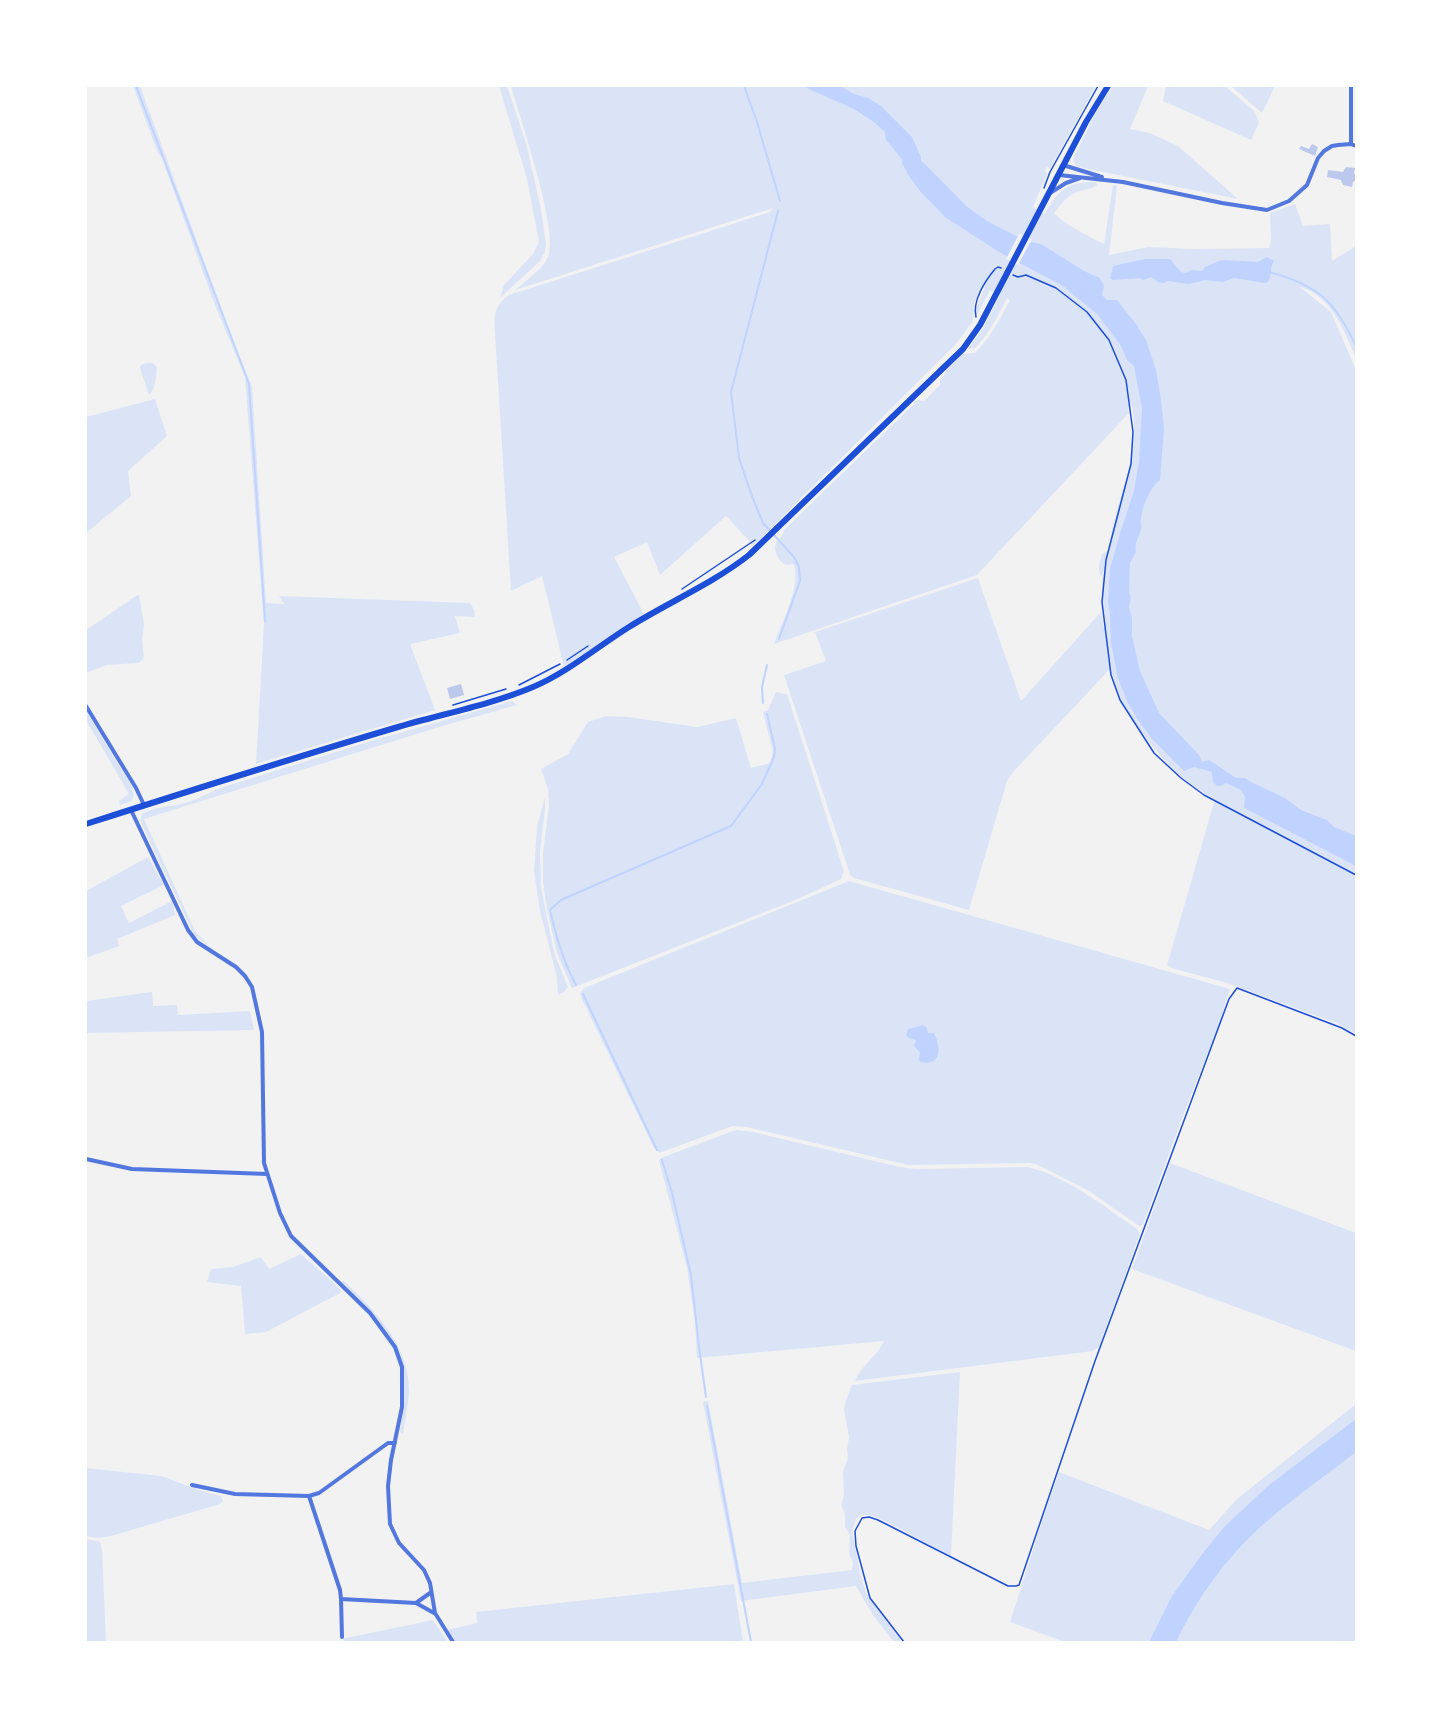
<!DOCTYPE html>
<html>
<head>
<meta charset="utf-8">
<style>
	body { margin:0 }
	#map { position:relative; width:1442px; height:1728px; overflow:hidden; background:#f2f2f2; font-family:"DM Sans",sans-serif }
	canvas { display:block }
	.frame { position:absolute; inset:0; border:87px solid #fff; pointer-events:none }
</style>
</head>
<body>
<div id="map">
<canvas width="1442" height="1728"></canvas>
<div class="frame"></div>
</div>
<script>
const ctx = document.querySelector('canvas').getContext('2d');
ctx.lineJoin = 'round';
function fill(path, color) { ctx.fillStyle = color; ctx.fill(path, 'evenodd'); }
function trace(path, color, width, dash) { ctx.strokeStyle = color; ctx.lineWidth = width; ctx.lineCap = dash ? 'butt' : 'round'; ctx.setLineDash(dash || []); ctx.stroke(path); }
const green = new Path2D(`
	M133,86H140L230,332L252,387L266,603L284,604L279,596L470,603L474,610L475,617L455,616L460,633L410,644L435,710L256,764L264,623L245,377L213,300L162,158L158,153Z
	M499,86H507L526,143L541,209L546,244L545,252L540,261L500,298L504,285L533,254L539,242L527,179Z
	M511,86H1096L1050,169L1047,167L1045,170L1047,174L1033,207L1045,214C1057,190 1069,181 1096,182L1097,185C1091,190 1085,189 1077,192C1068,195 1060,205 1054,213C1068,227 1087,235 1104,244L1113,185L1117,186L1109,255L1148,247L1195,249L1269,248L1271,242L1270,213L1295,204L1303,226L1330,224L1332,261L1356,246V358C1344,331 1332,296 1300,287L1331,312L1356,370V1034L1336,1023L1227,983L1171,968V967L1167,965L1215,799C1178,780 1151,748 1129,713C1125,707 1120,700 1117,693C1114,686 1112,678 1109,670L1014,771L1007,781L969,910L854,878L850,875L784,675L826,661L815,632L978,578L1021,701L1101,612L1104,629L1102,583L1107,554L1102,577C1096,571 1100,561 1102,554L1108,551C1115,502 1141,456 1132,406L1128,408L1129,413L977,575L774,644C782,621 801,588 794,564L786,565C779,562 773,552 776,543C779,538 783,537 784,530L918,400L924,401L940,385V380L948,369L963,354L975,353C990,338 1000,319 1010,300L1007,298C998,316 989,334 975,348L968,349L982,330L1000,295L990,290L977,315L976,314V310L985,287L983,286L974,304L973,321L956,344L758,541L753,545L726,516L660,575L647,542L614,557L644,614L564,667L542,576L511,591L495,334C494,316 493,307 509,295L770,212L773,208L515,290C524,282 544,268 548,257C559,229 520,119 511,86Z
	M1113,86H1148L1130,129L1150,133L1178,146L1238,199L1078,167L1074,163L1073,159L1096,112Z
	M1166,86H1225L1255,112L1259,123L1251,140L1163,101Z
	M1231,86H1275L1262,113Z
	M146,363H153L157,367C156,376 156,388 149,395L140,368L141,365Z
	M155,399L167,436L128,471L131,496L86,533V417Z
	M139,594L144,624L142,641L144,658L139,663L107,665L86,673V630Z
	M776,692L787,694L844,871L841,879L798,899L572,988L557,953L547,909L543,882V852L549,806L548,789L541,769L568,754L588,722L606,716L628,717L697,727L736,718L751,768L770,763L773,752L763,712L768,710Z
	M512,701L517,705L439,727L144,819L195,931L215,952L194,934L141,823L140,820L143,813C155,807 168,807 181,804C194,801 205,795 217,789L371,741Z
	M86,711L131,785L134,794L132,801L120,805L119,801L129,794L86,720Z
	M545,797V809L540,851L541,887L554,953L568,987L564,992L558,995L557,977L540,911L534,871L537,827Z
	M148,857L164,885L121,906L129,923L172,901L175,915L117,939L119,946L86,958V891Z
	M849,881L1230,989L1219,1025L1184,1113L1143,1225L1139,1226L1089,1191L1036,1164L1030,1163L908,1165L747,1127L732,1126L662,1152L660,1153L654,1148L580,995L581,992L584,988Z
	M152,992L153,1006L177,1005L178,1015L250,1011L254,1030L86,1033V1001Z
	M737,1130L753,1132L900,1167L916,1169L1027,1167C1065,1175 1105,1207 1137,1229L1140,1234L1099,1347L1093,1351L855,1381C861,1365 876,1358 884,1341L697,1358L695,1321L687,1268L659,1160L661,1158L730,1132Z
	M1170,1163L1356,1233V1351L1132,1269Z
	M301,1254L333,1282L342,1292L266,1332L245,1334L241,1286L207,1282L211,1269L233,1267L261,1257L269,1269Z
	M341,1281H344C374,1310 408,1343 409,1389C409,1404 405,1419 403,1434L400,1432L404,1403L403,1375L391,1339L375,1317Z
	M960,1372L951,1556L885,1521L870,1515H862L856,1519L852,1531L860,1573L866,1593L902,1642H894L873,1615L856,1586L741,1601L703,1402L708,1401L742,1583L852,1570L853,1562L849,1554L850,1535L845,1527V1514L841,1505L844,1495L843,1471L848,1458L847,1449L849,1437L844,1410L846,1400L852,1385Z
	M1356,1404V1642H1065L1010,1622L1046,1509L1059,1472L1209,1530L1237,1499Z
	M86,1468L161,1476L202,1491L221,1496L223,1501L220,1504L111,1536L97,1538L86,1536Z
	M86,1539L100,1542L102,1549L106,1642H86Z
	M734,1584L743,1642H455L447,1630L477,1623L476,1612Z
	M433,1620L448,1642H344L343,1639L346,1638Z`);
const water = new Path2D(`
	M804,86H840L854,94L868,98L881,106L912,137L921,157V161L929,168L966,206L987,221L1012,234L1030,242L1041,244L1084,271L1100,278L1104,286L1102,295L1107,300H1117L1136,324L1146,340L1156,370L1161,400L1164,429L1160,480C1150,487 1142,507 1141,519C1140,526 1142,521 1141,529C1139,539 1134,541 1136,552L1130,563L1129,593L1131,597L1129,608L1132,618V636L1140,671L1159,713L1199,755L1202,762L1209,760L1236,778H1245L1253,783L1285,798L1301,810L1327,820L1334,827L1356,836V866L1248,810L1244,807L1245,797L1241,790L1226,783L1221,786C1213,787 1212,779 1212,772L1194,767L1184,771L1153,740L1138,720L1128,703L1118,678L1111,643L1110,614L1108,602L1110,569L1121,530L1134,491L1139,462L1142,408L1134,366L1127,360L1121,346L1097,314L1063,286L999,252L945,217L920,191L909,176L902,163V159L886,140L885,132L874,122L854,109L813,91Z
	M1267,257L1274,261C1269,268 1273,274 1268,282L1265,283L1234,278L1223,282L1205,280L1189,284L1167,281L1165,283L1158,282L1151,277L1143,280L1140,278L1113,280L1110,278L1113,266L1145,259H1170L1181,272L1186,273L1191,270L1202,271L1205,267L1222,260L1258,262Z
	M923,1025L927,1028L928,1033H934C941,1047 942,1067 920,1062L919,1059L920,1052L914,1046L916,1040L909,1038L906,1035L908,1029Z
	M1356,1419V1452C1329,1473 1300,1493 1273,1516C1232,1550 1199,1594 1176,1642H1149L1172,1596L1203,1553L1224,1527L1268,1486Z`);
const pier = new Path2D(`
	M1019,234L1032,239L1018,265L1006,259Z`);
const stream = new Path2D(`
	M136,86L249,384L265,621
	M744,86L757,122L780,201
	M778,211L731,392L739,458L753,499L763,523L794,557L799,567L800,581L779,639
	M1269,272C1318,285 1335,301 1356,346
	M763,703L762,687L767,665
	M576,985C563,961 556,937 550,910L561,900L731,826L762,784L774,757L775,749L767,714
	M583,994L657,1150
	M662,1160L672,1193L691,1275L699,1347L706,1397
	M707,1406L751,1642`);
const building = new Path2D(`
	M1312,144L1318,147L1315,156L1299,149L1301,146L1309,149Z
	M1346,167L1355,168L1354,173L1356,176V180L1353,182L1352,187L1343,185L1341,180L1327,177L1328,170L1343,172Z
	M461,684L464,695L450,699L447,688Z`);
const path = new Path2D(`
	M1044,188L1050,172L1098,86
	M1013,275L1018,277L1026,275L1056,288L1087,312L1109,340L1126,380L1133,432L1131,464L1106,560L1102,602L1111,675L1120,700L1154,753L1181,778L1204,795L1356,875
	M976,317C972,301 985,281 995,269L998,267L1001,268
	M682,589L755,540
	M567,660L588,646
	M519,685L560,664
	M453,705L506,689
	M904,1642L870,1598L856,1546L855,1531L862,1518L869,1517L878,1520L1008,1586H1016L1019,1585L1095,1361L1229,999L1237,988L1342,1028L1356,1036`);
const minor = new Path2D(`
	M1351,86V144
	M1063,165L1102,177
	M1059,175L1123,182L1222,203L1267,210L1289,201L1307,185L1318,158L1324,151L1332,146L1338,145L1351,144L1356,146
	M1050,193L1066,183L1080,178
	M86,706L136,788L144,805
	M131,810L188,930L197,942L236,967L245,976L252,987L262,1032L264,1163L280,1213L291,1236L370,1313L395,1347L402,1367V1407L391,1460L388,1486L390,1524L399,1543L424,1570L430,1583L435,1613L453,1642
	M86,1159L132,1169L267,1174
	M395,1443H388L319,1493L309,1496L340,1590L341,1599L416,1603L434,1613
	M192,1485L235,1494L309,1496
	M341,1599L342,1637
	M416,1603L430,1593`);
const primary = new Path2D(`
	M86,824C189,791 293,758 398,727C442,714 490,705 533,687C568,672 597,647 629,627C669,602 712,584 749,555L963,349L980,325L1086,122L1108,86`);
fill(green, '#dbe4f7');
fill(water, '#bfd3fe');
fill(pier, '#f2f2f2');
trace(stream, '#bfd3fe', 2);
fill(building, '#bdc9ec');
trace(path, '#1d4ed8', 1.5);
trace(minor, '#5277de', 4);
trace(primary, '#1d4ed8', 6);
</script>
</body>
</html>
